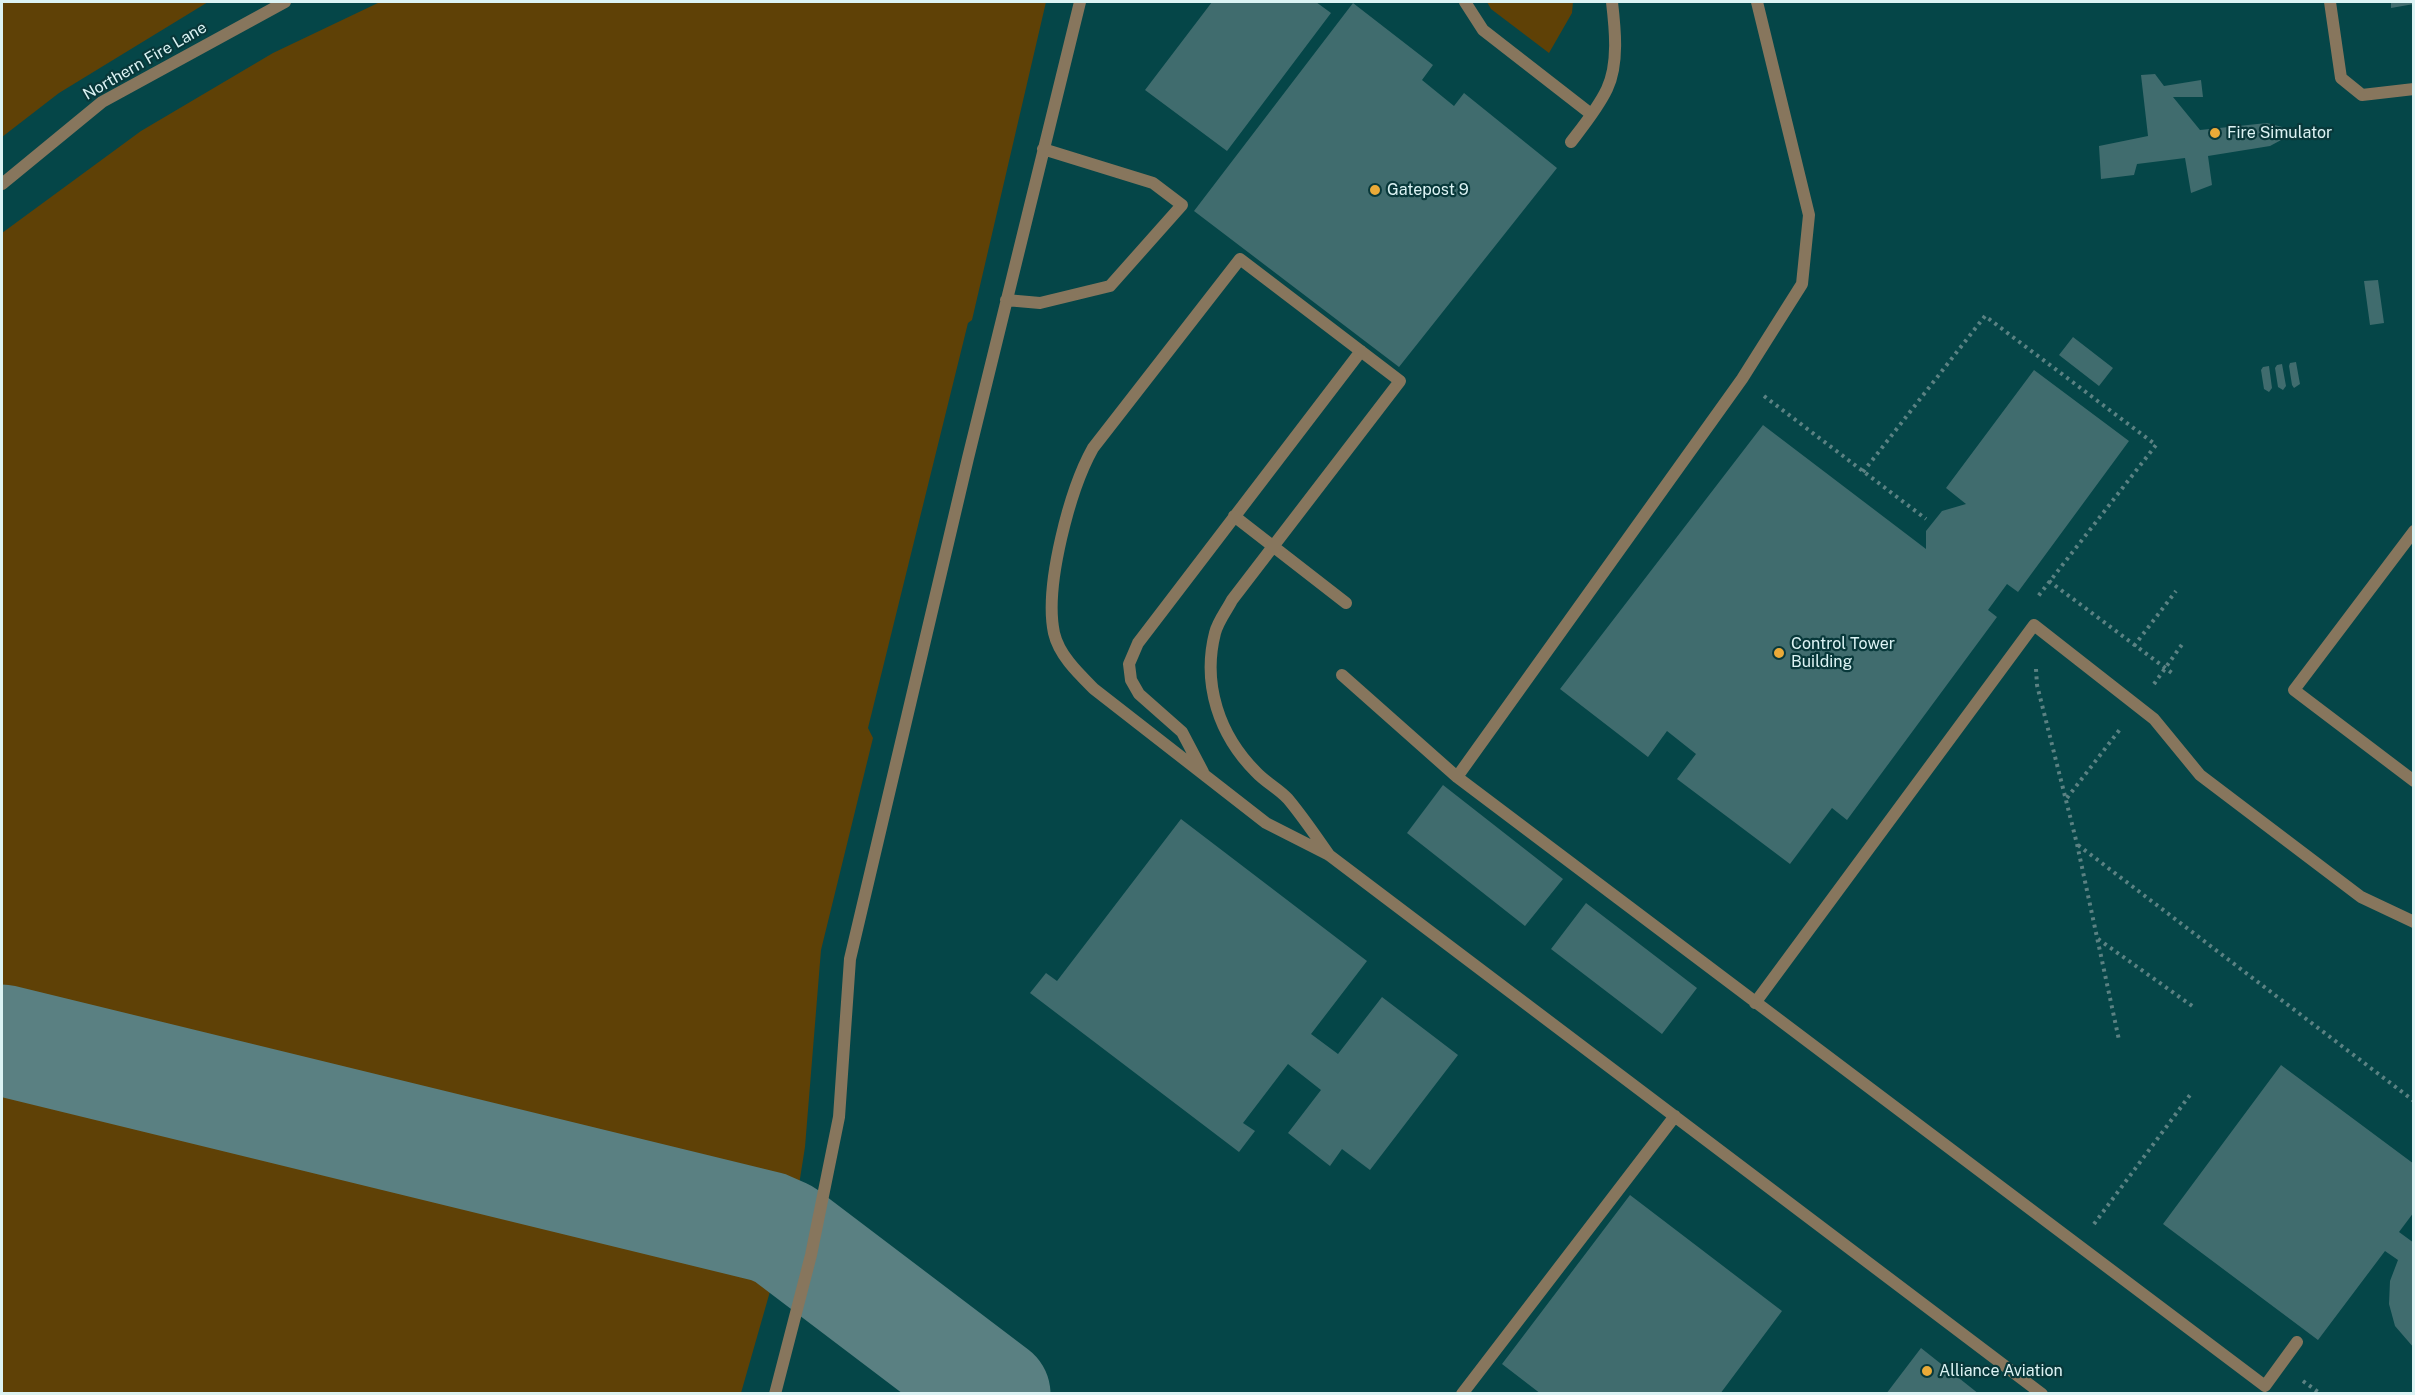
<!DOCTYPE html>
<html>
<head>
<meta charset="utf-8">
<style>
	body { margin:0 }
	#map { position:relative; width:2415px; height:1395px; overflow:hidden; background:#08383a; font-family:"Public Sans",sans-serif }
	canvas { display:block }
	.frame { position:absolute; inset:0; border:3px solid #dcf3f4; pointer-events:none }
</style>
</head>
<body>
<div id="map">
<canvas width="2415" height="1395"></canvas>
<div class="frame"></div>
</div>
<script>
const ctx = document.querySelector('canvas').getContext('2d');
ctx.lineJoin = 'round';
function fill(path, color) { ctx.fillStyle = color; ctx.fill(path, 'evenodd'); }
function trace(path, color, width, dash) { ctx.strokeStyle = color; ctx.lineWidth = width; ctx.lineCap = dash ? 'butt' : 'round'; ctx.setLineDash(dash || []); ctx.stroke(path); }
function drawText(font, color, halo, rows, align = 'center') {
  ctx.font = font + ' "Public Sans",sans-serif'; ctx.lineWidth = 4.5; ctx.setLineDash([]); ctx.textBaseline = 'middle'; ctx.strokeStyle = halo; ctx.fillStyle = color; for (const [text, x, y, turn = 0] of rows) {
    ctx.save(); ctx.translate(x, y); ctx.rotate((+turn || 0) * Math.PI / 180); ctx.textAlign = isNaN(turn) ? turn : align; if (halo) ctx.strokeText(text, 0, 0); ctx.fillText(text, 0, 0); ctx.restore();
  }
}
const built = new Path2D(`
	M2,2H2413V1393L2,1394Z`);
const green = new Path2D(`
	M2,2H208L59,93L2,137Z
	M380,2H1046L972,320L968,323L868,728L873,738L821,950L805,1147L799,1185L792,1180L768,1173L2,987V233L141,131L273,53Z
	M1487,2H1573L1572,13L1549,53L1491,9Z
	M2,1087L683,1249L771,1288L741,1393H2Z`);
const taxiway = new Path2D(`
	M2,1040L768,1227L784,1234L995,1394`);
const building = new Path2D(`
	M1212,2H1316L1331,13L1227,151L1145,90Z
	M2391,2H2414V4L2391,8Z
	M1353,3L1433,65L1422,80L1454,106L1464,93L1557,168L1399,367L1194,211Z
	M2155,74L2164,86L2201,80L2203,97H2173L2200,130L2267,123L2282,127L2283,139L2270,146L2208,156L2212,185L2191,193L2185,158L2137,164L2134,175L2101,179L2099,146L2148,136L2141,75Z
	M2378,280L2384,323L2370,325L2364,281Z
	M2073,337L2113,368L2099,386L2059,355Z
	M2296,362L2300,384L2294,388L2292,385L2289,366L2290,363Z
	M2282,364L2286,386L2283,390L2278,387L2275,368L2277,365Z
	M2269,366L2272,388L2269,392L2264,389L2261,370L2263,367Z
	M2034,370L2129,441L2018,592L2007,584L1988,610L1997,617L1847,820L1832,808L1790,864L1677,779L1696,754L1667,731L1648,757L1560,689L1763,425L1926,549V531L1942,511L1966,504L1946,488Z
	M1443,785L1563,879L1525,926L1407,833Z
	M1181,819L1367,961L1311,1034L1338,1054L1382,997L1458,1055L1370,1170L1342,1149L1330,1166L1288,1133L1321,1090L1288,1064L1243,1123L1255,1131L1239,1152L1030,993L1046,973L1057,981Z
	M1586,903L1697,988L1662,1034L1551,949Z
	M2281,1065L2414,1164V1212L2399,1232L2414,1243V1348L2395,1326L2389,1304L2390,1281L2398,1260L2385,1251L2318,1340L2163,1224Z
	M1630,1195L1782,1311L1720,1394H1541L1502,1364Z
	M1921,1348L1979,1394H1886Z`);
const path = new Path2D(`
	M1764,396L1926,519
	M1863,472L1985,316L2156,445L2036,599
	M2049,581L2172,673
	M2134,646L2176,591
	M2036,669L2037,685L2077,844L2119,1040
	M2154,684L2183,643
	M2067,798L2121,728
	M2078,845L2414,1101
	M2098,939L2195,1008
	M2094,1224L2190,1095
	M2303,1381L2321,1394`);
const service = new Path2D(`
	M1465,2L1483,30L1591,114
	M2330,2L2341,78L2362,95L2414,89
	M1571,142C1584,125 1598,108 1607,89C1619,64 1615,28 1612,2
	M2,184L102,102L285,2
	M1006,300L1040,303L1110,286L1182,205L1153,183L1043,149
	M1234,516L1346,603
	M2414,531L2294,690L2414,781
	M1342,675L1457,777L2265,1386L2297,1342
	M1203,772L1182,732L1139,694L1131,680L1129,664L1138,643L1361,351
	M1457,777L1742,379L1802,284L1809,215L1757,2
	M1329,855C1316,836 1303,817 1288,799C1279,789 1265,782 1256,772C1219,735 1202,684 1215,633C1218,621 1227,610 1232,600L1400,381L1240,259L1093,448C1070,489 1044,586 1054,633C1059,655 1078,673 1094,689L1266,823L1329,855L2042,1394
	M1755,1003L2034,625L2154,719L2200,775L2361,897L2414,922
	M775,1394L811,1255L839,1117L850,959L968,458L1080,2
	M1462,1394L1675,1116`);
const markers = [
	[2215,133,6,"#eaaa38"],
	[1375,190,6,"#eaaa38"],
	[1779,653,6,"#eaaa38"],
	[1927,1371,6,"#eaaa38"]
];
const streetNames = [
	["Northern Fire Lane",145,61,-30]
];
const poiNames = [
	["Fire Simulator",2227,133],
	["Gatepost 9",1387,190],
	["Control Tower",1791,644],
	["Building",1791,662],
	["Alliance Aviation",1939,1371]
];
fill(built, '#054648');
fill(green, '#5f4106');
trace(taxiway, '#5a8082', 111);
fill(building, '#406c6e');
trace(path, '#5b8283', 4, [3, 4.5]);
trace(service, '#87765d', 12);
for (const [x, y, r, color] of markers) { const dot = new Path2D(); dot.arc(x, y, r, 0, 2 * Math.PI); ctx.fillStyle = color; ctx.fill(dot); trace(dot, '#08383a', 2); }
drawText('16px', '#dcf3f4', '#08383a', streetNames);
drawText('16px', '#dcf3f4', '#08383a', poiNames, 'left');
</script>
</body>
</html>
